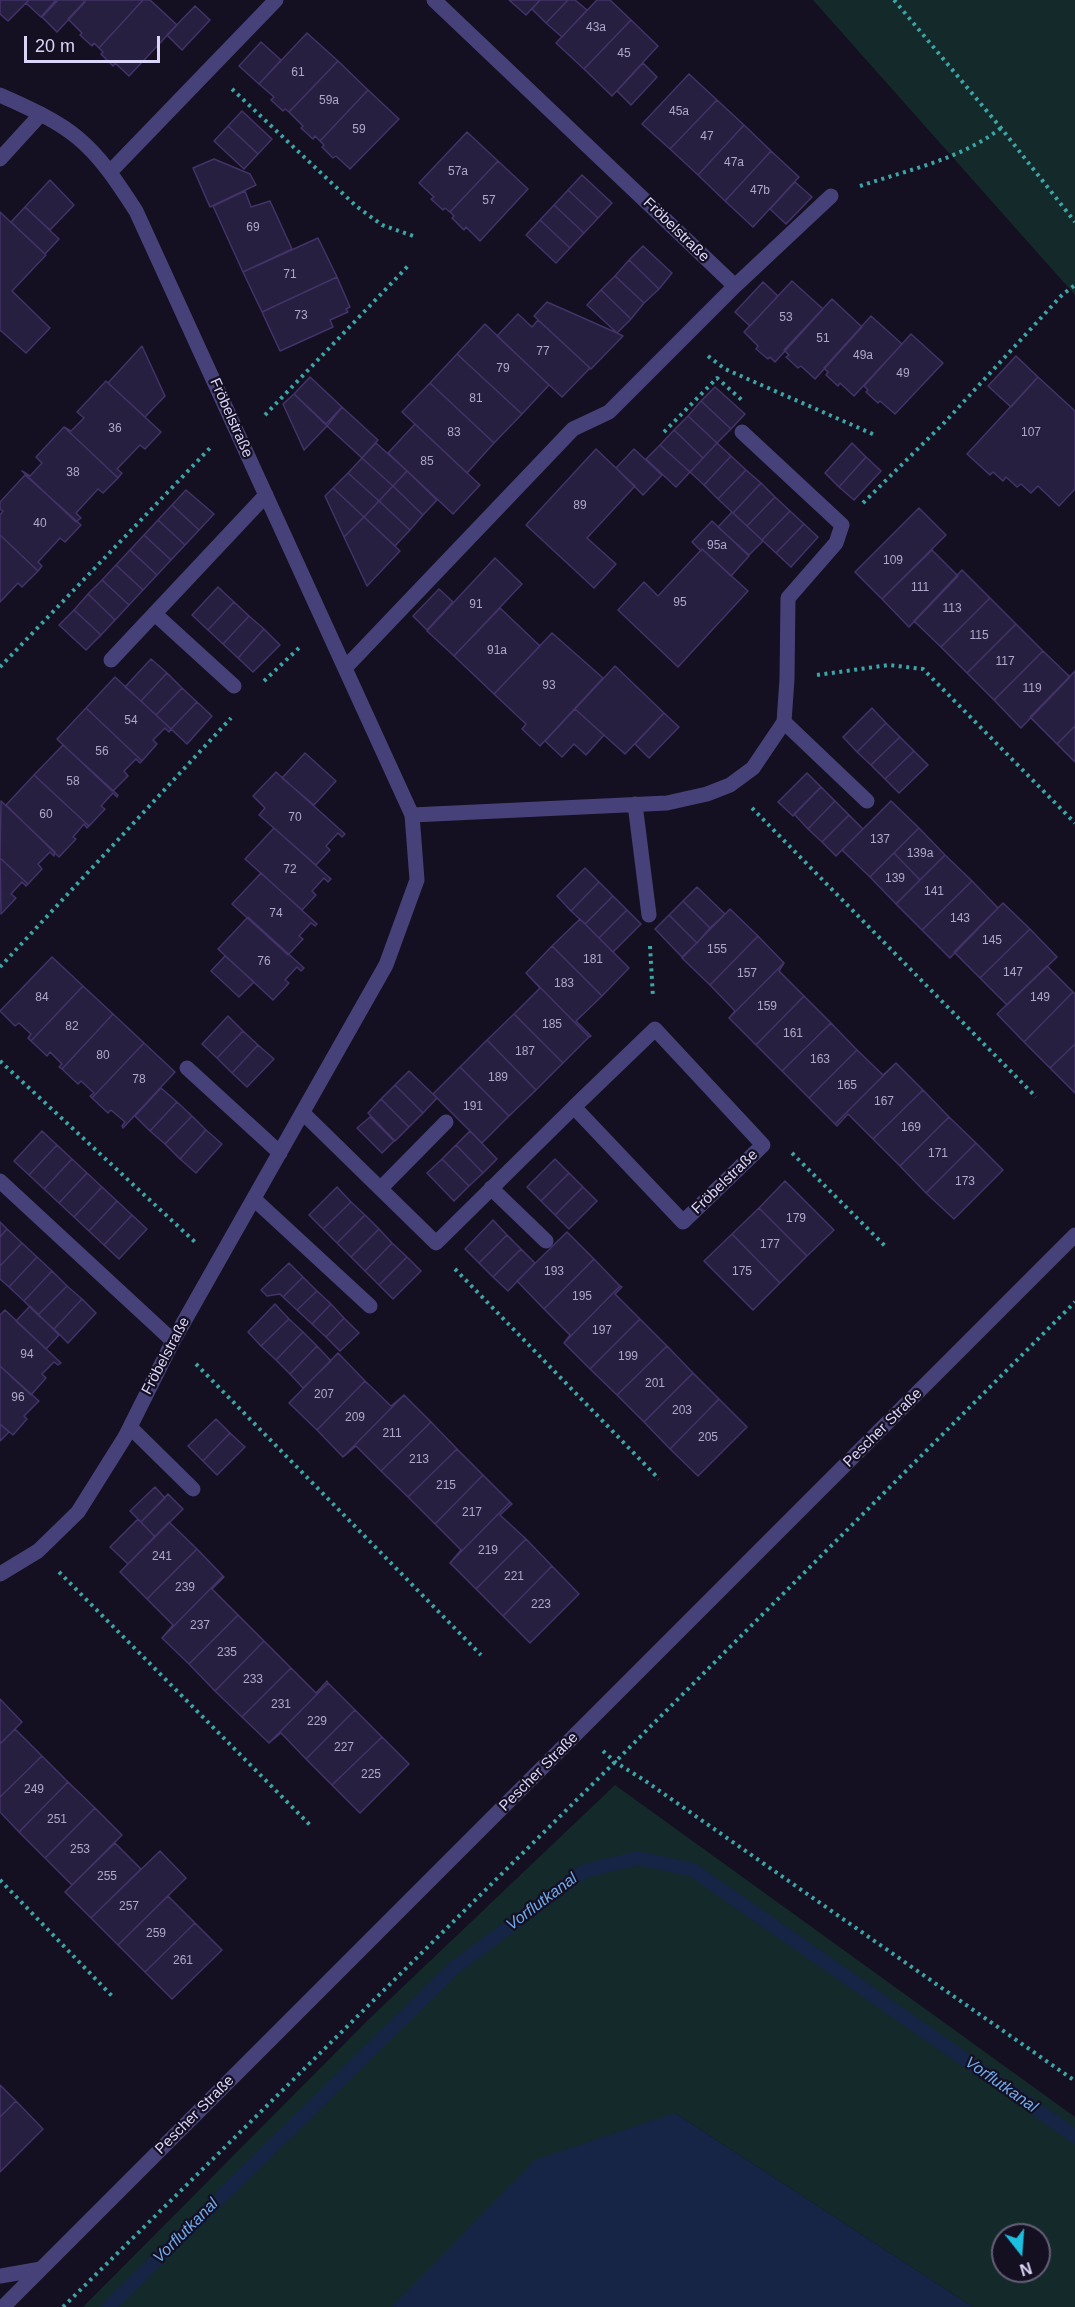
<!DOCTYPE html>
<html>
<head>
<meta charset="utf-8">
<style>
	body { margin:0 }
	#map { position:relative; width:1075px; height:2307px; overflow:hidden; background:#141021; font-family:Arial,sans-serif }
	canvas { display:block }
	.north { position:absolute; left:991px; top:2223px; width:60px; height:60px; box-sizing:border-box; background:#141021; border:2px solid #645f78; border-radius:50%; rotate:163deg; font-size:16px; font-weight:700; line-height:24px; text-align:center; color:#dcd5fa }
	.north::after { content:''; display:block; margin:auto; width:21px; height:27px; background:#1cbfdf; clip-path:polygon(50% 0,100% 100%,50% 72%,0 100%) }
	.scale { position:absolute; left:24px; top:36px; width:136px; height:27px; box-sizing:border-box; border:3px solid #dcd5fa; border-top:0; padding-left:8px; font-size:18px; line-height:21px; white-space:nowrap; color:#dcd5fa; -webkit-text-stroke:4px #141021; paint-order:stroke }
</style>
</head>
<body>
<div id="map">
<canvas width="1075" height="2307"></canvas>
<div class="north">N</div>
<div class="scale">20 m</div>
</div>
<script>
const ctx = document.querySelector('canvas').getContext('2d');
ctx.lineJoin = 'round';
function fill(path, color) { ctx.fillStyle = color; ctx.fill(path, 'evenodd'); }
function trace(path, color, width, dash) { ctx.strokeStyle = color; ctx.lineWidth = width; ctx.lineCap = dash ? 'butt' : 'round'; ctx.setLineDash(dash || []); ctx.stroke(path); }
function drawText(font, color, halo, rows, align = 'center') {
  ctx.font = font + ' Arial,sans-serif'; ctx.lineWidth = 4.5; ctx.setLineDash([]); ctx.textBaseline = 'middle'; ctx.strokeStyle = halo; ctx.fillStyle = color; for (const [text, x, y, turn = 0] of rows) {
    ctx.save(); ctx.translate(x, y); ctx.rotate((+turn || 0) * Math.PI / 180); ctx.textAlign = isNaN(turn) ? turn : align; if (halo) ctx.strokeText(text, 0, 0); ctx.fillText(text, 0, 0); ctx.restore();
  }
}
const green = new Path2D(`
	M813,0H1075V295Z
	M615,1785L1075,2117V2307H973L675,2113L392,2307H83L368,2020ZM1003,2235H1039V2271H1003Z`);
const water = new Path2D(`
	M675,2113L973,2307H392L535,2160Z`);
const stream = new Path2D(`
	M109,2307L454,1968L584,1871L638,1858L693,1870L1075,2136`);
const building = new Path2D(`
	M0,0H29L8,21L0,14Z
	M29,0H56L41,17L26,3Z
	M58,0H83L85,2L57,32L42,17Z
	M86,0H143L99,48L94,43L92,46L80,35L82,33L68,19Z
	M143,0H150L177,25L129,76L115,63L113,66L101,54L103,52L99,48Z
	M509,0H540L526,15Z
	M540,0H568L546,23L532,9Z
	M568,0H575L587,10L562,37L546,23Z
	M597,0H610L631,20L584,69L556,43Z
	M195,6L210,20L182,50L167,35Z
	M631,20L658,46L612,96L584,69Z
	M307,33L338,61L289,112L285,109L283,111L271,100L274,97L259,84Z
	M261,42L281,60L259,84L239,66Z
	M338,61L368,90L320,141L315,136L313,139L301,128L303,126L289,112Z
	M643,63L657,77L631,105L617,91Z
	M689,74L717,100L670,149L642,124Z
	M368,90L399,119L350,169L336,156L333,158L322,147L324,145L320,141Z
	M717,100L744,125L698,175L670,149Z
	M242,111L272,139L258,154L228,126Z
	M744,125L771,151L725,201L698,175Z
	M228,126L258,154L244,169L214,141Z
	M467,132L498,161L450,212L445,208L443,210L431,199L434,197L419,183Z
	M771,151L799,177L753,227L725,201Z
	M214,159L250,174L256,185L210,207L193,168Z
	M498,161L528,189L480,241L466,227L464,230L452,218L454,216L450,212Z
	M582,175L612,203L598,218L568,190Z
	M50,180L74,205L50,230L25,207Z
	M795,182L812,197L786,224L770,209Z
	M568,190L598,218L584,233L554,205Z
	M245,191L251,207L270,201L292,249L243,272L213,206Z
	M554,205L584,233L570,248L540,220Z
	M25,207L59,239L45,254L11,222Z
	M0,212L46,255L12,291L50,328L26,353L0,330Z
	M540,220L570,248L556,263L526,235Z
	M318,238L337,277L262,312L243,272Z
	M643,246L672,273L659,289L629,260Z
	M629,260L659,289L644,303L615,276Z
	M615,276L644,303L631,319L601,290Z
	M337,277L350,307L346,309L348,312L330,320L333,327L280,351L262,312Z
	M792,281L823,309L775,362L770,357L768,359L756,349L758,346L744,332Z
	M763,282L778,296L750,326L735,312Z
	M601,290L631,319L617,333L587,305Z
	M832,299L862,327L815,379L801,366L798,368L786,357L789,355L784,350Z
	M547,302L617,333L623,336L591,369L534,316Z
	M518,314L532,327L538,320L590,368L562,397L497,336Z
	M871,316L902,344L854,396L840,383L838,386L826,375L828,372L824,368Z
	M485,324L549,385L522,414L457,354Z
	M911,334L943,363L895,414L880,401L878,403L866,392L868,390L864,386Z
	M142,346L165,396L145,417L108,383Z
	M457,354L522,414L494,443L430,383Z
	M1016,356L1038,377L1011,407L988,386Z
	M310,377L342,407L326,424L294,394Z
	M1038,377L1075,411V489L1059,506L1038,486L1031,493L1021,484L1017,487L1006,477L1003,481L993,472L990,475L967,454Z
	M106,381L161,432L145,449L140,445L117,469L122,473L118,478L64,427L71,431L84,418L77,412Z
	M430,383L494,443L467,473L402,412Z
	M715,387L745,414L731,429L701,401Z
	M294,394L327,426L304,450L283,404Z
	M701,401L731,429L717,443L688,416Z
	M342,407L378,440L362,458L327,426Z
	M688,416L717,443L703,458L674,430Z
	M415,424L480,485L453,514L388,453Z
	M64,427L118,478L103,493L98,489L76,513L81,518L76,522L22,471L30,476L42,463L36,457Z
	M674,430L703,458L690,472L660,445Z
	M376,443L407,471L393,486L362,458Z
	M717,443L731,456L704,485L690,472Z
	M852,443L866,457L839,487L825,473Z
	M660,445L690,472L676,487L646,459Z
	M596,449L635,486L587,538L616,564L594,588L526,525Z
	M634,449L662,475L643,495L616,468Z
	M731,456L746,470L718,499L704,485Z
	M866,457L881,471L854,500L839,487Z
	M362,458L393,486L379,501L348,473Z
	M746,470L761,483L733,513L718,499Z
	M407,471L437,500L423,515L393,486Z
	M348,473L379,501L364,517L333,488Z
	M25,475L81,525L65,542L60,538L38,562L42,566L38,571L0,535V515L3,511L0,509V502Z
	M761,483L775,497L747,526L733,513Z
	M393,486L423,515L410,530L379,501Z
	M333,488L364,517L344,537L325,496Z
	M186,490L214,514L199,530L172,505Z
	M775,497L790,511L762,540L747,526Z
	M379,501L410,530L395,546L364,517Z
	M172,505L199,530L185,545L158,520Z
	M919,508L946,535L882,599L855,572Z
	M790,511L804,524L776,553L762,540Z
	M732,512L763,541L749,555L718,527Z
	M364,517L400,551L367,586L344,537Z
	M158,520L185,545L171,560L144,535Z
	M712,521L749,556L731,576L702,549L701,551L692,542Z
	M804,524L818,537L791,567L776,553Z
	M0,535L38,571L22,587L18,583L0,602Z
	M144,535L171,560L157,575L130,550Z
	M702,549L748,591L678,667L618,610L644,582L658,596Z
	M130,550L157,575L143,590L116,565Z
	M932,550L958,576L909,627L882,599Z
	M495,558L522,584L454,656L427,631Z
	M116,565L143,590L129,605L102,580Z
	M962,570L990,598L941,647L914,621Z
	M102,580L129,605L115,620L88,594Z
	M218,587L234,602L208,630L192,615Z
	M439,589L453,602L427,630L413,616Z
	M88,594L115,620L101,635L74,610Z
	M990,598L1016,624L967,673L941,647Z
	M234,602L249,616L223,644L208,630Z
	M500,608L540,646L494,694L454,656Z
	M74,610L101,635L86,650L59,625Z
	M249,616L264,629L238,658L223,644Z
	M1016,624L1043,651L994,700L967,673Z
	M264,629L280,645L253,672L238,658Z
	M552,633L603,678L540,746L522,729L526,724L494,694Z
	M1043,651L1070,677L1021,728L994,700Z
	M151,659L167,673L141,701L125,687Z
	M615,666L664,713L625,754L575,709Z
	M1075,671V726L1057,744L1030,717Z
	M167,673L182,688L156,715L141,701Z
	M115,677L171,729L169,732L165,728L153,740L157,744L142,761L86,708Z
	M182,688L197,702L171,729L156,715Z
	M197,702L212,716L187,744L171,729Z
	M86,708L142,761L140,763L136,759L124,771L128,776L114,790L112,791L57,739Z
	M872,708L886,723L857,752L843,737Z
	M575,709L604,735L586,755L574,744L562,757L545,741Z
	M664,713L679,727L649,758L635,744Z
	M886,723L900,737L871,765L857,752Z
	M1075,726V762L1057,744Z
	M900,737L914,751L885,779L871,765Z
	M63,745L118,795L117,797L113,793L101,806L105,809L89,826L34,775Z
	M914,751L928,765L899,793L885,779Z
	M305,753L336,781L314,805L282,778Z
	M276,772L345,834L342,837L338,833L326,846L330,850L316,865L259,815L265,808L253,796Z
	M807,773L821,787L793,816L778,802Z
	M34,775L89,826L87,828L84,824L73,837L76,839L59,857L6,805Z
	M821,787L835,801L808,829L794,814Z
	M1,801L55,852L54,856L50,852L38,864L42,869L28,884L0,858Z
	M835,801L849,815L822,842L808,829Z
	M891,801L919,828L870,877L842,850Z
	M849,815L863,829L836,856L822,842Z
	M274,828L331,879L328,882L324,878L312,891L316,895L302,910L245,859Z
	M919,828L945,855L920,880L894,853Z
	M894,853L920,880L896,904L870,877Z
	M945,855L972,881L922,930L896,904Z
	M0,858L28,884L26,886L22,882L11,894L16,898L1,914Z
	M585,868L599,882L571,911L557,896Z
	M261,873L317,924L315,926L311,923L299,936L303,939L288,955L232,904Z
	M972,881L998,908L950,958L922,930Z
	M599,882L613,896L585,924L571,911Z
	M697,887L725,914L710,928L683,901Z
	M613,896L627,910L599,938L585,924Z
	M683,901L710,928L697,943L669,915Z
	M1003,903L1030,929L980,978L954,952Z
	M730,909L758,936L710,985L682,958Z
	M627,910L641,924L613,952L599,938Z
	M669,915L697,943L682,957L655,929Z
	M248,917L304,968L301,971L297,967L285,980L289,983L273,1000L218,949Z
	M580,919L629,968L602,996L552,946Z
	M1030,929L1057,957L1007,1005L980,978Z
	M758,936L784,963L729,1018L735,1011L710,985Z
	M552,946L602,996L576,1021L591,1036L589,1037L526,973Z
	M225,956L254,982L239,997L211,971Z
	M52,957L83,986L31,1041L28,1038L31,1034L19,1023L15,1026L0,1011Z
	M784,963L779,971L804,996L756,1045L729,1018Z
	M1047,966L1073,992L1024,1042L997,1014Z
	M526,973L589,1037L563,1063L514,1014L540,988Z
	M83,986L113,1014L62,1069L59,1067L62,1064L50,1052L47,1056L31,1041Z
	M1073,992L1075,994V1044L1050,1068L1024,1042Z
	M804,996L831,1023L782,1071L756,1045Z
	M113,1014L144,1043L92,1098L90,1096L94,1093L81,1081L78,1084L62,1069Z
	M514,1014L563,1063L536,1090L487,1040Z
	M228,1016L243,1031L217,1058L202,1044Z
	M831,1023L857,1050L809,1098L782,1071Z
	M243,1031L258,1045L232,1073L217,1058Z
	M487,1040L536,1090L509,1116L460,1067Z
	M144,1043L175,1072L123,1128L122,1126L125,1122L111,1110L108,1113L92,1098Z
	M1075,1044V1093L1050,1068Z
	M258,1045L274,1059L247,1087L232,1073Z
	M857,1050L883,1075L896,1063L835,1124L809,1098Z
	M896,1063L923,1090L873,1139L848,1114L837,1126L835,1124Z
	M460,1067L509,1116L482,1143L433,1094Z
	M409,1071L437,1098L423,1113L395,1085Z
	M395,1085L423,1113L409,1127L381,1099Z
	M161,1088L177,1102L150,1131L135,1116Z
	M923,1090L949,1117L900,1166L873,1139Z
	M381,1099L409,1127L395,1141L368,1113Z
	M177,1102L192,1116L165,1144L150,1131Z
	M192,1116L206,1130L180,1159L165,1144Z
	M370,1117L394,1141L382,1153L357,1128Z
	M949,1117L976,1143L926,1193L900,1166Z
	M206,1130L222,1144L196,1173L180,1159Z
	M42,1131L57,1145L29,1175L14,1161Z
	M470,1131L497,1159L483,1173L456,1145Z
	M976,1143L1003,1170L954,1219L926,1193Z
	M57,1145L72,1159L44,1189L29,1175Z
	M456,1145L483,1173L469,1186L442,1159Z
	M72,1159L87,1173L59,1203L44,1189Z
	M442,1159L469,1186L454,1201L427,1173Z
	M555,1159L569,1173L541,1201L527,1187Z
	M87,1173L102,1187L74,1217L59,1203Z
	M569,1173L583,1187L555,1215L541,1201Z
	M785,1181L834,1230L807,1256L759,1208Z
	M102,1187L117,1201L89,1231L74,1217Z
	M337,1187L351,1202L323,1229L309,1215Z
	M583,1187L597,1201L569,1229L555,1215Z
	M117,1201L132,1215L104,1245L89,1231Z
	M351,1202L365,1215L337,1243L323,1229Z
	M759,1208L807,1256L780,1283L732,1234Z
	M132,1215L147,1229L119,1259L104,1245Z
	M365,1215L379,1229L351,1257L337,1243Z
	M493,1220L507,1235L479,1263L465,1249Z
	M0,1222L7,1229L0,1237Z
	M7,1229L22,1243L0,1266V1237Z
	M379,1229L392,1243L365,1271L351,1257Z
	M567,1232L594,1259L544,1309L517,1281Z
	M732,1234L780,1283L753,1310L704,1261Z
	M507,1235L521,1249L493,1277L479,1263Z
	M22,1243L37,1257L9,1287L0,1279V1266Z
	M392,1243L407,1257L379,1285L365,1271Z
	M521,1249L535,1263L508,1291L493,1277Z
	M37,1257L52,1271L24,1301L9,1287Z
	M407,1257L421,1271L393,1299L379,1285Z
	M594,1259L620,1286L564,1343L570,1335L544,1309Z
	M289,1263L303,1277L283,1297L280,1294L267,1296L261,1290Z
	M52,1271L67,1286L38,1315L24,1301Z
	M303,1277L317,1291L297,1310L283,1297Z
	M67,1286L82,1299L54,1329L38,1315Z
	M620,1286L622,1287L615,1294L640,1319L590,1369L564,1343Z
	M317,1291L331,1304L312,1324L297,1310Z
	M82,1299L96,1313L68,1343L54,1329Z
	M275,1304L289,1319L261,1346L248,1332Z
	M331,1304L344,1318L326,1337L312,1324Z
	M30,1306L59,1335L46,1349L16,1321Z
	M5,1310L61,1363L58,1365L54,1362L42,1374L46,1378L31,1395L0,1366V1315Z
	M344,1318L359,1333L340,1351L326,1337Z
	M289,1319L303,1332L276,1360L261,1346Z
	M640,1319L667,1346L617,1395L590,1369Z
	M303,1332L317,1346L290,1374L276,1360Z
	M317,1346L331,1361L303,1388L290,1374Z
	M667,1346L693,1373L644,1422L617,1395Z
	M338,1353L365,1381L317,1430L289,1403Z
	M0,1366L39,1401L24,1416L27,1419L13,1435L0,1424Z
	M693,1373L719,1399L670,1449L644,1422Z
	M365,1381L391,1406L404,1395L343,1457L317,1430Z
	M404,1395L431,1422L381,1471L356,1446L343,1457Z
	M719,1399L747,1427L698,1476L670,1449Z
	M216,1419L230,1433L203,1461L188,1446Z
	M431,1422L457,1449L408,1497L381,1471Z
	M0,1424L9,1432L0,1441Z
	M230,1433L245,1447L217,1475L203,1461Z
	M457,1449L483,1475L435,1524L408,1497Z
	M483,1475L510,1502L450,1563L461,1550L435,1524Z
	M155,1487L165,1498L141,1522L130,1511Z
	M168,1494L183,1509L155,1537L141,1522Z
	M510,1502L512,1504L500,1515L526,1539L476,1589L450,1563Z
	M138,1519L155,1537L128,1564L110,1547Z
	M169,1522L197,1549L147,1599L120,1572Z
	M526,1539L552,1566L503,1616L476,1589Z
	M197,1549L223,1576L162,1638L173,1625L147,1599Z
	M552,1566L579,1594L530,1643L503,1616Z
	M223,1576L224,1577L212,1589L238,1615L189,1664L162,1638Z
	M238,1615L264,1641L215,1691L189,1664Z
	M264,1641L291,1668L242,1717L215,1691Z
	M291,1668L316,1693L327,1681L328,1683L269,1743L242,1717Z
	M328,1683L355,1710L306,1759L281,1733L269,1743Z
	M0,1699L22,1722L0,1744Z
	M355,1710L382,1737L332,1785L306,1759Z
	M15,1729L42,1756L0,1797V1744Z
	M382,1737L409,1764L360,1813L332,1785Z
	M42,1756L68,1782L19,1832L0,1812V1797Z
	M68,1782L95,1808L45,1858L19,1832Z
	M95,1808L122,1835L72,1885L45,1858Z
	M115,1843L141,1869L91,1918L65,1892Z
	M160,1851L186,1878L118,1945L91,1918Z
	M168,1896L195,1923L145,1972L118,1945Z
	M195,1923L222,1950L172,1999L145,1972Z
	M0,2085L16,2101L0,2117Z
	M16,2101L43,2129L0,2172V2117Z`);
const path = new Path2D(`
	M894,0L1001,128L1075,222
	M232,89L356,206L382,225L413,236
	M860,186C908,170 961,159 1001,128
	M708,356L725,369L875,435
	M265,415L408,266
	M664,432L717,378L743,401
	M863,503L945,422L1062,295L1075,285
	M0,667L210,448
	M817,675L889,665L923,669L1075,823
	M264,681L300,647
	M752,808L1036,1097
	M650,946L653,998
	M0,967L231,718
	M0,1061L195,1242
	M792,1153L887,1248
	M455,1269L659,1479
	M196,1364L481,1655
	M59,1572L310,1825
	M603,1751L615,1762L644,1780L1075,2081
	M0,1880L112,1996
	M63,2307L615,1762L1075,1302`);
const minor = new Path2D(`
	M434,0L735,286
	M0,95C26,107 55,119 78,138C102,158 119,185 136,211L412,815L417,880L386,965L173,1341L125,1437L78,1512L38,1551L0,1574
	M0,159L41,114
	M110,172L276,0
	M155,614L234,686
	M111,660L266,495
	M345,668L573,429L609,412L735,286L831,196
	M784,722L867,801
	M635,804L649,915
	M412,815L667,803L707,794L730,785L753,768L784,722L787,679L788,598L836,543L842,525L742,432
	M187,1068L280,1153
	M303,1113L436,1243L574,1107L683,1222L763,1145L655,1029L574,1107
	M0,1181L173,1341
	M381,1188L446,1122
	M491,1188L546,1241
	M254,1199L370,1306
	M130,1427L193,1489
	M0,2276L41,2269
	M3,2307L1075,1235`);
const numberNames = [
	["43a",596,28],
	["45",624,54],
	["61",298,73],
	["59a",329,101],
	["45a",679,112],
	["59",359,130],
	["47",707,137],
	["47a",734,163],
	["57a",458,172],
	["47b",760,191],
	["57",489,201],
	["69",253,228],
	["71",290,275],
	["73",301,316],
	["53",786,318],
	["51",823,339],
	["77",543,352],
	["49a",863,356],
	["79",503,369],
	["49",903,374],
	["81",476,399],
	["36",115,429],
	["83",454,433],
	["107",1031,433],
	["85",427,462],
	["38",73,473],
	["89",580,506],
	["40",40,524],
	["95a",717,546],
	["109",893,561],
	["111",920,588],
	["95",680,603],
	["91",476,605],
	["113",952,609],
	["115",979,636],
	["91a",497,651],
	["117",1005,662],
	["93",549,686],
	["119",1032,689],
	["54",131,721],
	["56",102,752],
	["58",73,782],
	["60",46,815],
	["70",295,818],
	["137",880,840],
	["139a",920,854],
	["72",290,870],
	["139",895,879],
	["141",934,892],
	["74",276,914],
	["143",960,919],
	["145",992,941],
	["155",717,950],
	["181",593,960],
	["76",264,962],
	["147",1013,973],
	["157",747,974],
	["183",564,984],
	["84",42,998],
	["149",1040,998],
	["159",767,1007],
	["185",552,1025],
	["82",72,1027],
	["161",793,1034],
	["187",525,1052],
	["80",103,1056],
	["163",820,1060],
	["189",498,1078],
	["78",139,1080],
	["165",847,1086],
	["167",884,1102],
	["191",473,1107],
	["169",911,1128],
	["171",938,1154],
	["173",965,1182],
	["179",796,1219],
	["177",770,1245],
	["193",554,1272],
	["175",742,1272],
	["195",582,1297],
	["197",602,1331],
	["94",27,1355],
	["199",628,1357],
	["201",655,1384],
	["207",324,1395],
	["96",18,1398],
	["203",682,1411],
	["209",355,1418],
	["211",392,1434],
	["205",708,1438],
	["213",419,1460],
	["215",446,1486],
	["217",472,1513],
	["219",488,1551],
	["241",162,1557],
	["221",514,1577],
	["239",185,1588],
	["223",541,1605],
	["237",200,1626],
	["235",227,1653],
	["233",253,1680],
	["231",281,1705],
	["229",317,1722],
	["227",344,1748],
	["225",371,1775],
	["249",34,1790],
	["251",57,1820],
	["253",80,1850],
	["255",107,1877],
	["257",129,1907],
	["259",156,1934],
	["261",183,1961]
];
const streetNames = [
	["Fröbelstraße",676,230,44],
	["Fröbelstraße",231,418,66],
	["Fröbelstraße",725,1182,-44],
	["Fröbelstraße",166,1356,-62],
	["Pescher Straße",883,1428,-45],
	["Pescher Straße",539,1772,-45],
	["Pescher Straße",195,2115,-45]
];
const waterNames = [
	["Vorflutkanal",542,1902,-37],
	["Vorflutkanal",1001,2085,35],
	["Vorflutkanal",186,2231,-45]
];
fill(green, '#14292a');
fill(water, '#162545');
trace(stream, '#162545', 14);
fill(building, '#271f3f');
trace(building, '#423369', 1.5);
trace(path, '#3da5a6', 4, [3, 4.5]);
trace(minor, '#47417a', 15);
drawText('12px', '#afa8cb', null, numberNames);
drawText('15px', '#dcd5fa', '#141021', streetNames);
drawText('italic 16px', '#70abed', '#141021', waterNames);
</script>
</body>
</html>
